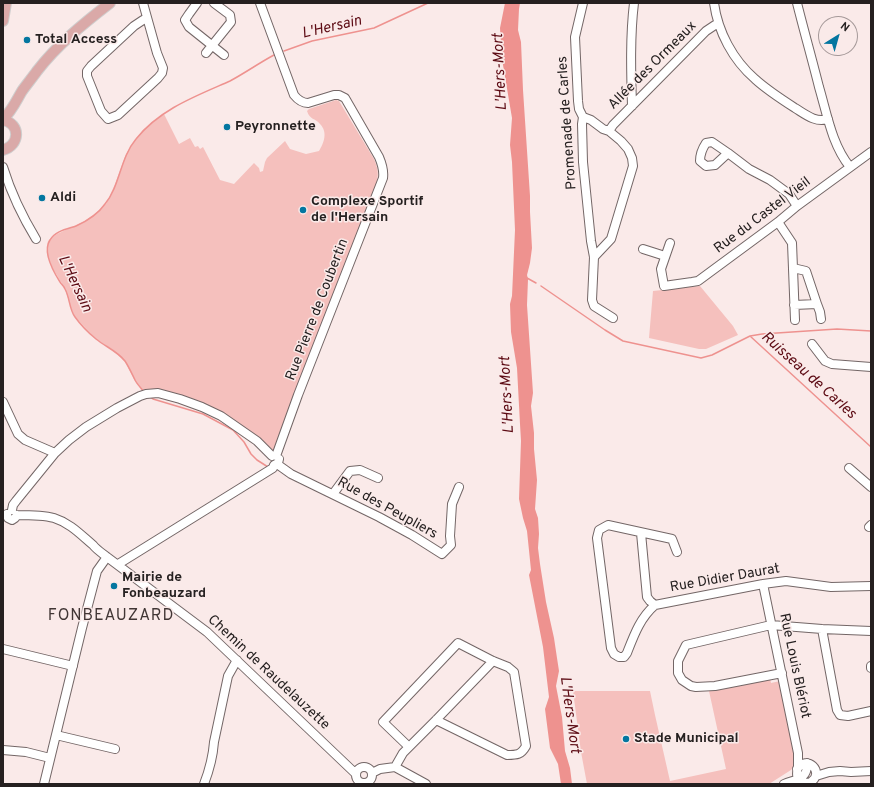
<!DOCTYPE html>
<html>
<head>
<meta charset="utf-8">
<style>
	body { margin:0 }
	#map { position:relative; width:874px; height:787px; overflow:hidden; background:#faeae9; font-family:Overpass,sans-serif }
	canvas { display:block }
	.frame { position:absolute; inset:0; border:4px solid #252020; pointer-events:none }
	.north { position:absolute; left:818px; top:16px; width:40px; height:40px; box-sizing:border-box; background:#faeae9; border:1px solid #a59999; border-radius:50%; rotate:37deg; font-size:11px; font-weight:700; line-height:16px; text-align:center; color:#252020 }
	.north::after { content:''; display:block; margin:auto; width:14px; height:18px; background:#0376a0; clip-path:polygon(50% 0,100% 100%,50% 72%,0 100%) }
</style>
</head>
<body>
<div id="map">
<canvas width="874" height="787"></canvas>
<div class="frame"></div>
<div class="north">N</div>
</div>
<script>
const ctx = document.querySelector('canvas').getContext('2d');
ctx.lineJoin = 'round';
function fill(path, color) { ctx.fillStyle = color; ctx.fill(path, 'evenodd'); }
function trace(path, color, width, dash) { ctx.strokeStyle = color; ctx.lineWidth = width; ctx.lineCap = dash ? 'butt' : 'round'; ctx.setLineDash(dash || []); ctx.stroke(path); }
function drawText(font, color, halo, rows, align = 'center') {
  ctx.font = font + ' Overpass,sans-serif'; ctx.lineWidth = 3; ctx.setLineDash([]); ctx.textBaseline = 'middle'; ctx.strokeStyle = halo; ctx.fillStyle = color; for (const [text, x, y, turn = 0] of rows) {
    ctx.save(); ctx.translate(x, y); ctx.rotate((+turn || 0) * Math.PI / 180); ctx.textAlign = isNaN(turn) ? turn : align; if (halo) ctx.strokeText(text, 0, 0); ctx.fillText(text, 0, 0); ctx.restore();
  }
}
const green = new Path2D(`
	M336,100L339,101L374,159C380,173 378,178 374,191L334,291L338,294L276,456L202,407L146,394L135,381L125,362L113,350L96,339L75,317L71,308L65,289L52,267L47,254V247L48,241L51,238L57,234L85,221L97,212L106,204L115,184L126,154L135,140L144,129L164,114L179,144L190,138L195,147L198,146L200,149L203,147L220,180L234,184L254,163L259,168L260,172L263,171L265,162L267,158L285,141L290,149L306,154L319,151C324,143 328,132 320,124C315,118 310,120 307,111L309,109Z
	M700,286L733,326L738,335L706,349H699L649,338L653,291Z
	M770,678L771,683L780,681L790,724L794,761V766L791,770L769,784H587L581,752L573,691H650L655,715L670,781L726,769L709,691Z`);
const water = new Path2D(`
	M505,3H520L519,9L518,30L521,42L523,90L530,196V212L532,248L530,263L527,275L528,279L527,305L533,393L531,406L534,433V449L537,480L535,509L538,518L539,534L538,548L540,564L546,602L554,638L557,658L559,671L556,686L562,717L565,751L570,768L572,784H561L558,764L550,748L545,709L549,697L543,647L529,575L531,570L527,531L523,518L519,499L521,441L520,424L517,368L511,332L510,304L512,296L515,230L512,162L510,145L512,118L502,59L500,28Z`);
const stream = new Path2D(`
	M284,51L312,41L374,28L428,3
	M527,278L536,283
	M541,286L605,330L623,341L701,358L712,355L750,336L762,334L837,329L871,331
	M750,336L871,447
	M144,392C141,388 137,384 135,380C132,374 129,367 125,361C117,351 106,347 96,339C90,334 80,324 75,317C69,309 70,298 65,289C64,286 61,284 60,282C53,271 42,252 50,240C55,231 67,229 76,226C87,221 98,214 105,204C120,186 120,158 136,139C160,109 196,96 230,81C245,73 259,63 274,55
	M150,397L153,399L203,414L233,430L244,442L251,454L257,460L268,467`);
const minor = new Path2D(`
	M143,3L157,53L163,68L162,73L158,78L118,115L108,119L101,111L87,76V71L91,66L134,26L143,20L147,18
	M197,3L189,14L185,20L189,27L224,55
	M260,3L294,95C298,100 302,103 308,103L334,95H339L345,98L379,157C382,164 384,171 383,178L298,395L276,456
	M583,3L575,37L578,101L579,109L583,117L582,124L583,162L591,241L594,257L592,300L594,306L613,318
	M714,3C718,32 733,60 755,79C767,90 781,99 795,108C805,114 815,123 828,119
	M797,3C804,31 812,59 819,87C827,114 832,145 850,167
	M206,53L231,22L230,15L214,3
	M632,106C631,72 630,36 634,3
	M583,117L591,120L603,129L609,131L621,141L628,149L632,158L633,166L611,239L594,257
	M609,131L613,125L706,31L715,25L718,24
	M728,153L715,165L706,166L700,161C700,154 702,149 706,143L712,142L728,153L749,169L770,180L789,194L797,206
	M3,167C11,193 22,216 36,239
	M778,222L792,243L795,320
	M670,243L661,269L664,286L692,282L698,281L778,222L797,206L871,152
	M643,249L665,256
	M793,268L806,271L817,304L794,305
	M817,304L820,312L821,319
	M812,344L825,361L832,364L871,367
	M3,402L18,434L25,440L55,453
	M277,464L291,474L379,517L412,535L442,554L451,545L450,536L452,504L459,487
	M849,468L871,487
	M333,494L350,471L360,470L378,478
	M12,510L13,505L16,501L55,453L69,440L86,427L117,408L140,396L146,394L158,393L180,399L202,407L221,416L257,441L272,456
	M7,514L8,518L12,520L15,518L17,515
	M17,515C29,515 43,515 54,518C70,523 81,535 93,545C97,550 102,553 107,557L207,632L356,774
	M869,527L871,525
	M641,533L647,597L650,601L655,605
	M677,552L672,539L608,525L599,530L597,538L611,648L614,654L619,657H624L627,653C634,635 640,618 655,605L763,584L786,581L831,587L871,586
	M118,565L120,563L273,468L274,465L278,463L279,459
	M763,584L798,753C798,757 798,761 798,766C797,772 795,779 803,782C806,783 810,783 812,781C824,772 807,754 797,769
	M822,629L837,710L840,715L848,716L871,711
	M3,649L73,666
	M871,666V668
	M782,673L715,686L696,687L691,686L682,680L678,673V661L686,645L771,625L822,629L871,631
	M56,735L115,749
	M409,747L383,722L458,643L493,661L508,667L514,672L526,746C521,755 517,755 507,755L436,720
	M3,750L26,752L50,758
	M356 775a8 8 0 1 1 16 0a8 8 0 1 1-16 0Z
	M395,767L403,753L436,720L493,661
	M372,773L380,769L395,767L426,784
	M816,776L829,772L840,771L851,772L871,771
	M44,784L82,628L97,571L107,557
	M204,784C209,771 213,756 214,742L228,676L237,660
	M784,784C796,779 808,780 807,763`);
const major = new Path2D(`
	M3,21L6,3
	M3,119C12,111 16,101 22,91C27,84 32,78 37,71C57,45 84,23 110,3
	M3,120C21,124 20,145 3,150`);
const markers = [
	[27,40,4,"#0376a0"],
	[227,127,4,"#0376a0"],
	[42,198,4,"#0376a0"],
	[303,210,4,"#0376a0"],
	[114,586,4,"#0376a0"],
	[626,739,4,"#0376a0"]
];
const poiNames = [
	["Total Access",35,40],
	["Peyronnette",235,127],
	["Aldi",50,198],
	["Complexe Sportif",311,202],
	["de l'Hersain",311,218],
	["Mairie de",122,578],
	["Fonbeauzard",122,594],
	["Stade Municipal",634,739]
];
const streetNames = [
	["Allée des Ormeaux",653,66,-45],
	["Promenade de Carles",568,123,-94],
	["Rue du Castel Vieil",763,216,-37],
	["Rue Pierre de Coubertin",318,310,-69],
	["Rue des Peupliers",387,509,29],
	["Rue Didier Daurat",725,579,-10],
	["Rue Louis Blériot",794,666,78],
	["Chemin de Raudelauzette",268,673,43]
];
const waterNames = [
	["L'Hersain",332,28,-13],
	["L'Hers-Mort",501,72,-93],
	["L'Hersain",74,284,65],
	["Ruisseau de Carles",808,376,42],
	["L'Hers-Mort",508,395,-93],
	["L'Hers-Mort",569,715,82]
];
const quarterNames = [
	["FONBEAUZARD",111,617]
];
fill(green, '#f5c0bd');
fill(water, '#ee928f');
trace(stream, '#ee928f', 1.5);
trace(minor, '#736666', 10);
trace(major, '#cfcece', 12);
trace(minor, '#fff', 8);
trace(major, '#daa9a8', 10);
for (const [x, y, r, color] of markers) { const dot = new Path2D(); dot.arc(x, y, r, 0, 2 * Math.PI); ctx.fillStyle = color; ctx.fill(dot); trace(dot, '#faeae9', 1.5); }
drawText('bold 14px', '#252020', '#faeae9', poiNames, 'left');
drawText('14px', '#252020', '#faeae9', streetNames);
drawText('italic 15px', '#5d0b14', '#faeae9', waterNames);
ctx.letterSpacing = '1px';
drawText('16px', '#413635', '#faeae9', quarterNames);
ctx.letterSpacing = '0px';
</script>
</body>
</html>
